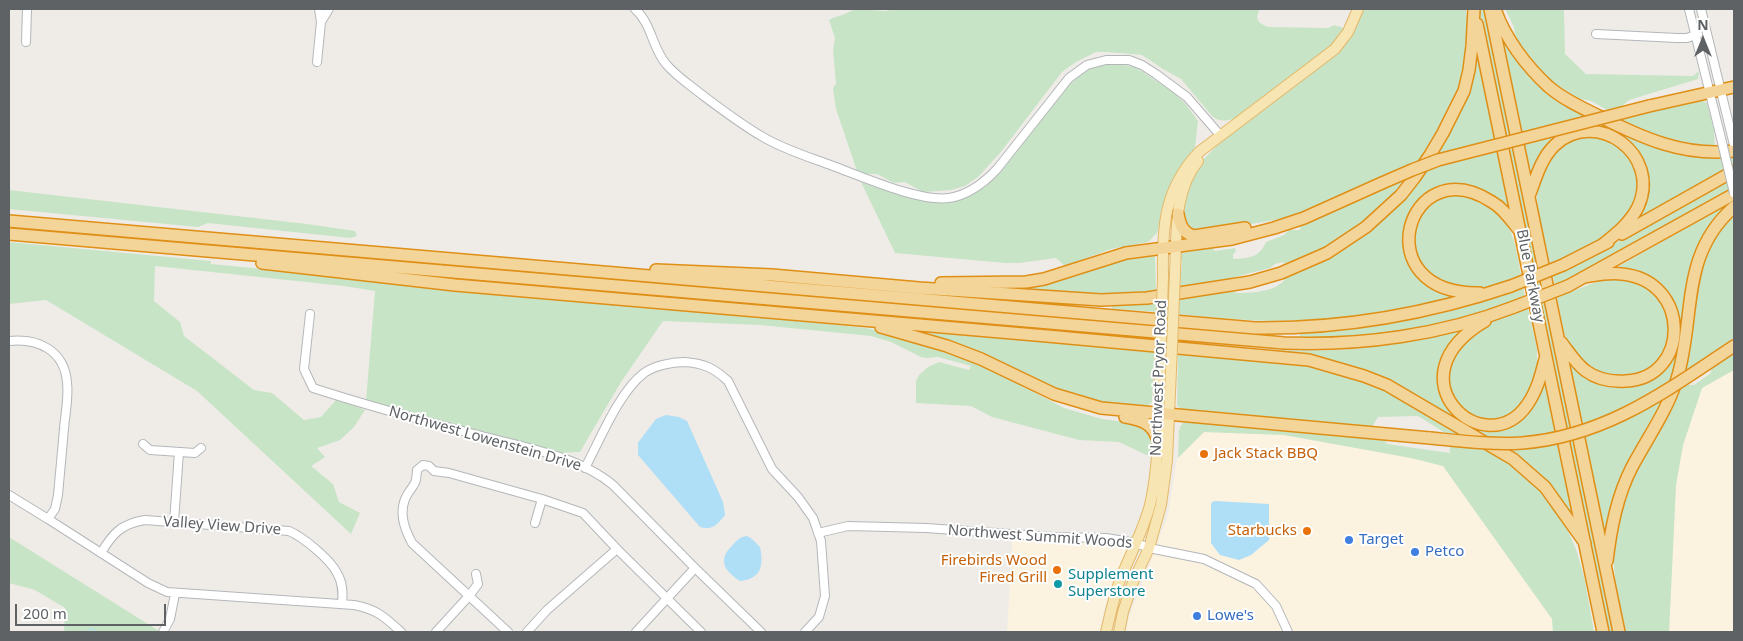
<!DOCTYPE html>
<html>
<head>
<meta charset="utf-8">
<style>
	body { margin:0 }
	#map { position:relative; width:1743px; height:641px; overflow:hidden; background:#efece7; font-family:"Noto Sans",sans-serif }
	canvas { display:block }
	.frame { position:absolute; inset:0; border:10px solid #5e6265; pointer-events:none }
	.north { position:absolute; left:1678px; top:15px; width:50px; height:50px; -webkit-text-stroke:4px #fff; paint-order:stroke; rotate:0deg; font-size:14px; font-weight:700; line-height:20px; text-align:center; color:#5e6265 }
	.north::after { content:''; display:block; margin:auto; width:18px; height:22px; background:#5e6265; clip-path:polygon(50% 0,100% 100%,50% 72%,0 100%) }
	.scale { position:absolute; left:15px; top:604px; width:151px; height:22px; box-sizing:border-box; border:2px solid #5e6265; border-top:0; padding-left:6px; font-size:15px; line-height:18px; white-space:nowrap; color:#5e6265; -webkit-text-stroke:4px #fff; paint-order:stroke }
</style>
</head>
<body>
<div id="map">
<canvas width="1743" height="641"></canvas>
<div class="frame"></div>
<div class="north">N</div>
<div class="scale">200 m</div>
</div>
<script>
const ctx = document.querySelector('canvas').getContext('2d');
ctx.lineJoin = 'round';
function fill(path, color) { ctx.fillStyle = color; ctx.fill(path, 'evenodd'); }
function trace(path, color, width, dash) { ctx.strokeStyle = color; ctx.lineWidth = width; ctx.lineCap = dash ? 'butt' : 'round'; ctx.setLineDash(dash || []); ctx.stroke(path); }
function drawText(font, color, halo, rows, align = 'center') {
  ctx.font = font + ' "Noto Sans",sans-serif'; ctx.lineWidth = 4; ctx.setLineDash([]); ctx.textBaseline = 'middle'; ctx.strokeStyle = halo; ctx.fillStyle = color; for (const [text, x, y, turn = 0] of rows) {
    ctx.save(); ctx.translate(x, y); ctx.rotate((+turn || 0) * Math.PI / 180); ctx.textAlign = isNaN(turn) ? turn : align; if (halo) ctx.strokeText(text, 0, 0); ctx.fillText(text, 0, 0); ctx.restore();
  }
}
const commercial = new Path2D(`
	M1734,370V632H1669L1676,485L1683,445L1702,388Z
	M1204,432L1284,435L1411,458L1443,466L1552,619L1553,632H1126L1129,617L1168,515L1177,458Z
	M1013,534L1129,542L1118,575L1104,609L1100,632H1007Z`);
const green = new Path2D(`
	M854,9L884,11L898,9H1275H1260C1254,19 1258,24 1269,27L1328,28L1334,25L1344,28L1345,32C1316,65 1270,93 1234,119C1225,121 1219,122 1212,116L1181,79L1163,69L1142,55L1108,52H1096L1076,62L1062,72L1000,153L978,177L965,186L951,190L923,192L905,182L894,183L877,174H864L857,171L836,109L833,88L836,84L833,50L835,38L829,20C838,15 846,15 854,9Z
	M1360,9H1466L1469,45L1459,92L1423,159L1302,212L1281,219L1198,233L1190,232L1182,216L1184,198L1194,171L1203,160L1224,138L1336,51Z
	M1479,9H1485L1613,632H1607Z
	M1508,9H1564L1565,54L1586,74L1693,76L1699,71L1698,79L1629,100L1623,105L1622,108L1609,111L1591,101L1580,99L1557,85L1546,76L1519,43L1515,34L1514,27L1506,11Z
	M1499,27L1526,68L1632,135L1734,154V166L1631,223L1643,203L1632,147L1576,131L1531,175L1524,147Z
	M1476,45L1512,219L1502,208L1453,187L1406,226C1399,252 1409,264 1428,279C1437,286 1445,292 1455,296L1454,297C1395,311 1334,321 1272,321C1219,320 1165,311 1112,309V303L1233,290L1236,293C1253,293 1281,292 1288,274L1356,237L1436,149Z
	M1111,63L1135,67L1173,92L1185,103L1198,121L1195,147L1168,189L1157,233L1148,242L1111,249L1065,266L1056,258L1019,263H1005L895,253L861,182C911,200 957,219 999,174L1068,86L1083,72L1092,67Z
	M1700,100L1707,103L1714,131L1715,150L1680,146L1612,119Z
	M1585,137C1619,137 1645,162 1636,197C1635,202 1634,208 1631,212C1610,237 1580,252 1550,263C1545,238 1532,203 1539,179C1541,173 1545,167 1548,162C1556,148 1569,140 1585,137Z
	M1414,171L1384,207L1331,246L1286,266L1283,262L1275,264L1270,268L1227,279V281L1180,290L1182,260L1179,259L1180,253L1212,248L1215,251L1235,248L1236,251L1233,255V259C1249,258 1259,258 1266,242L1284,235L1289,230H1300V222Z
	M1734,177V189L1579,276L1555,286L1553,275L1605,249Z
	M9,190L307,224L355,231L357,236L350,238L208,223L198,227L9,209Z
	M1460,193C1470,197 1481,200 1489,206C1514,219 1516,250 1521,275L1495,285L1474,289L1441,284L1414,259V221L1435,199Z
	M1729,203V206L1712,225L1674,374L1606,542L1567,357L1626,386L1643,382L1671,357L1669,301L1616,268Z
	M1731,214L1734,223V338L1680,375L1705,249Z
	M9,242L211,261V264L701,311L866,328L920,340L972,360L1064,408L1102,419L1141,424L1151,433L1153,458L1119,442L1079,440L992,417L971,406L916,403V381L919,375L928,367L939,362L969,370L971,366L938,357L926,358L921,357L891,342L871,336L760,325L663,321L621,382L580,452L558,453L366,401L375,291L344,286L155,266L154,301L180,322L184,336L254,390L272,393L304,420L321,417L337,399L365,410L354,427L340,440L317,448L325,457L311,466L333,484L339,502L360,513L351,534L197,391L46,300L9,304Z
	M1155,255L1156,293L1125,297L1000,288L1018,287L1115,259Z
	M1616,278L1623,279L1644,286L1658,297L1666,310L1669,326L1666,350L1651,370L1626,380L1590,372L1570,347L1564,333L1557,297L1599,281Z
	M1523,287L1525,297C1454,328 1377,336 1300,339V333C1376,329 1453,316 1523,287Z
	M1528,308L1537,349V366L1536,374L1527,398L1506,417L1488,420L1472,416L1455,402L1451,395L1448,371L1456,349L1489,322Z
	M1466,328L1458,336L1443,360L1453,411L1502,425L1544,380L1575,526L1550,490L1379,379L1229,349L1228,347C1281,351 1334,353 1388,345C1414,341 1440,334 1466,328Z
	M905,329L1155,350L1152,402L1147,406L1103,402L1074,395L963,349Z
	M1178,352L1317,366L1380,387L1507,461L1541,490L1566,526L1577,552L1585,581L1594,632H1553L1552,619L1443,466L1411,458L1284,435L1204,432L1178,458L1179,430L1181,429L1179,428L1183,423L1189,421L1382,436L1387,444L1450,453L1449,443L1453,438L1418,416L1378,417L1372,427L1204,414L1181,409L1177,406Z
	M1734,353V370L1702,388L1683,445L1676,485L1669,632H1626L1616,589L1613,557L1620,501L1675,389L1685,385H1694L1711,373V368Z
	M9,537L159,631L158,632H64L65,608L35,590L9,583Z`);
const water = new Path2D(`
	M666,415L679,417L687,421L723,502L725,515C718,524 712,531 700,527L638,455V443L640,440L656,419Z
	M1215,501L1269,504V540L1251,555L1239,560L1220,555L1211,543V504L1212,502Z
	M747,536L752,539L760,547C764,566 761,579 740,581C726,572 717,561 731,547C736,541 739,537 747,536Z`);
const stream = new Path2D(`
	M86,632L91,628L97,632`);
const minor = new Path2D(`
	M635,9C652,24 652,48 666,64C676,76 690,85 701,94C721,109 742,125 763,137C785,150 809,157 833,166C863,177 919,202 949,198C969,195 984,183 997,169L1069,78L1087,65L1106,60H1129L1142,65L1156,74L1187,97L1220,135
	M1689,9L1720,134
	M1701,9L1734,145
	M321,22L329,9
	M1596,34L1677,38H1687L1698,34
	M26,42L27,9
	M317,62L321,22L319,9
	M310,314L304,369L313,388C366,405 420,420 474,434C518,446 577,455 613,485L695,568L761,632
	M9,341C38,338 64,350 67,382C69,398 65,414 64,429C62,451 60,473 58,495L55,509L48,519L9,495
	M143,444L150,450L195,453L201,448
	M585,468C600,440 619,392 644,373C654,366 671,362 684,362C703,363 714,368 728,381L772,469L798,497L813,518L821,541L825,596L819,617L805,632
	M48,519L148,583L167,592L354,605C376,609 385,617 401,632
	M174,522L179,452
	M535,523L542,499
	M818,533L848,526L926,528L1053,537L1106,538L1136,543L1149,548L1204,559L1256,584L1276,606L1288,632
	M101,553C113,533 121,524 145,520L289,531C303,537 330,559 337,573C343,583 343,593 342,604
	M163,632L170,619L175,594
	M436,632L469,596L478,584L476,574
	M508,632L412,543C404,528 398,511 407,495C415,482 416,486 417,470L423,465L429,466L434,471L449,473L542,499L583,513L617,549L701,632
	M527,632L547,610L617,549
	M636,632L695,568`);
const major = new Path2D(`
	M1175,273C1177,236 1173,192 1198,161
	M1163,276C1162,227 1164,189 1199,152L1335,49L1348,32L1358,9
	M1106,632C1110,615 1114,597 1120,580C1130,555 1143,531 1150,505C1160,462 1158,415 1160,371
	M1119,632L1123,612L1133,582L1149,548L1161,505L1167,460L1171,370`);
const highway = new Path2D(`
	M1490,9L1619,632
	M1495,9C1505,38 1526,66 1549,87C1563,99 1582,108 1599,116C1642,138 1685,157 1734,151
	M1477,24L1603,632
	M1649,106L1734,87
	M1529,196C1536,178 1541,158 1555,145C1597,107 1662,155 1638,207C1630,223 1616,234 1602,245
	M1178,214C1180,225 1183,233 1194,236L1245,228
	M9,221L1255,328C1343,329 1428,314 1511,286
	M9,234L1284,343C1361,346 1442,335 1514,307
	M1622,234L1734,171
	M262,263L455,285L1047,336L1309,360L1364,376L1387,385L1513,459L1545,487L1585,543
	M1563,265L1608,242
	M656,270L772,275L919,288L1101,300L1147,298L1250,282L1281,273L1327,253L1366,227L1401,195L1415,177L1430,155L1443,133L1464,91L1469,70L1472,46L1474,9
	M941,283L1026,282L1044,279L1126,253L1232,239L1274,228L1304,218L1382,183
	M1568,286L1734,194
	M1480,293C1363,295 1407,147 1492,202C1503,208 1511,220 1519,230
	M1485,321C1388,378 1485,465 1527,405C1537,391 1541,375 1545,359
	M881,327L947,346L981,359L1054,394L1101,408L1430,438
	M1561,342C1569,352 1576,364 1586,371C1598,380 1611,382 1626,381C1690,378 1692,281 1622,274C1609,272 1597,275 1584,277
	M1716,358L1734,346
	M1125,417C1140,420 1152,422 1157,438
	M1607,561C1611,528 1617,496 1632,467C1648,437 1667,411 1677,379C1696,317 1679,255 1734,207`);
const minorBridge = new Path2D(`
	M1720,134L1734,193`);
const majorBridge = new Path2D(`
	M1171,370L1175,273
	M1160,371L1163,276`);
const highwayBridge = new Path2D(`
	M1382,183L1412,170L1438,160L1649,106
	M1511,286L1563,265
	M1514,307L1568,286
	M1430,438C1461,441 1492,445 1522,443C1598,437 1655,399 1716,358`);
const markers = [
	[1204,454,5,"#e8710a"],
	[1307,531,5,"#e8710a"],
	[1349,540,5,"#3f7fe0"],
	[1415,552,5,"#3f7fe0"],
	[1057,570,5,"#e8710a"],
	[1058,584,5,"#0f9aa8"],
	[1197,616,5,"#3f7fe0"]
];
const streetNames = [
	["Blue Parkway",1530,276,79],
	["Northwest Pryor Road",1159,378,-88],
	["Northwest Lowenstein Drive",485,439,16],
	["Valley View Drive",222,526,4],
	["Northwest Summit Woods",1040,537,4]
];
const foodNames = [
	["Jack Stack BBQ",1214,454,"left"],
	["Starbucks",1297,531],
	["Firebirds Wood",1047,561],
	["Fired Grill",1047,578]
];
const shopNames = [
	["Target",1359,540],
	["Petco",1425,552],
	["Lowe's",1207,616]
];
const cultureNames = [
	["Supplement",1068,575],
	["Superstore",1068,592]
];
fill(commercial, '#fbf2e0');
fill(green, '#c8e4c6');
fill(water, '#afdef7');
trace(stream, '#afdef7', 1);
trace(minor, '#b4b7ba', 10);
trace(major, '#e4b86a', 12);
trace(highway, '#df8f16', 14);
trace(minor, '#fff', 8);
trace(major, '#f7e6b3', 10);
trace(highway, '#f3d59a', 11);
trace(minorBridge, '#b4b7ba', 10, []);
trace(majorBridge, '#e4b86a', 12, []);
trace(highwayBridge, '#df8f16', 14, []);
trace(minorBridge, '#fff', 8);
trace(majorBridge, '#f7e6b3', 10);
trace(highwayBridge, '#f3d59a', 11);
for (const [x, y, r, color] of markers) { const dot = new Path2D(); dot.arc(x, y, r, 0, 2 * Math.PI); ctx.fillStyle = color; ctx.fill(dot); trace(dot, '#fff', 2); }
drawText('15px', '#5e6265', '#fff', streetNames);
drawText('15px', '#c56008', '#fff', foodNames, 'right');
drawText('15px', '#366cbe', '#fff', shopNames, 'left');
drawText('15px', '#0d838f', '#fff', cultureNames, 'left');
</script>
</body>
</html>
